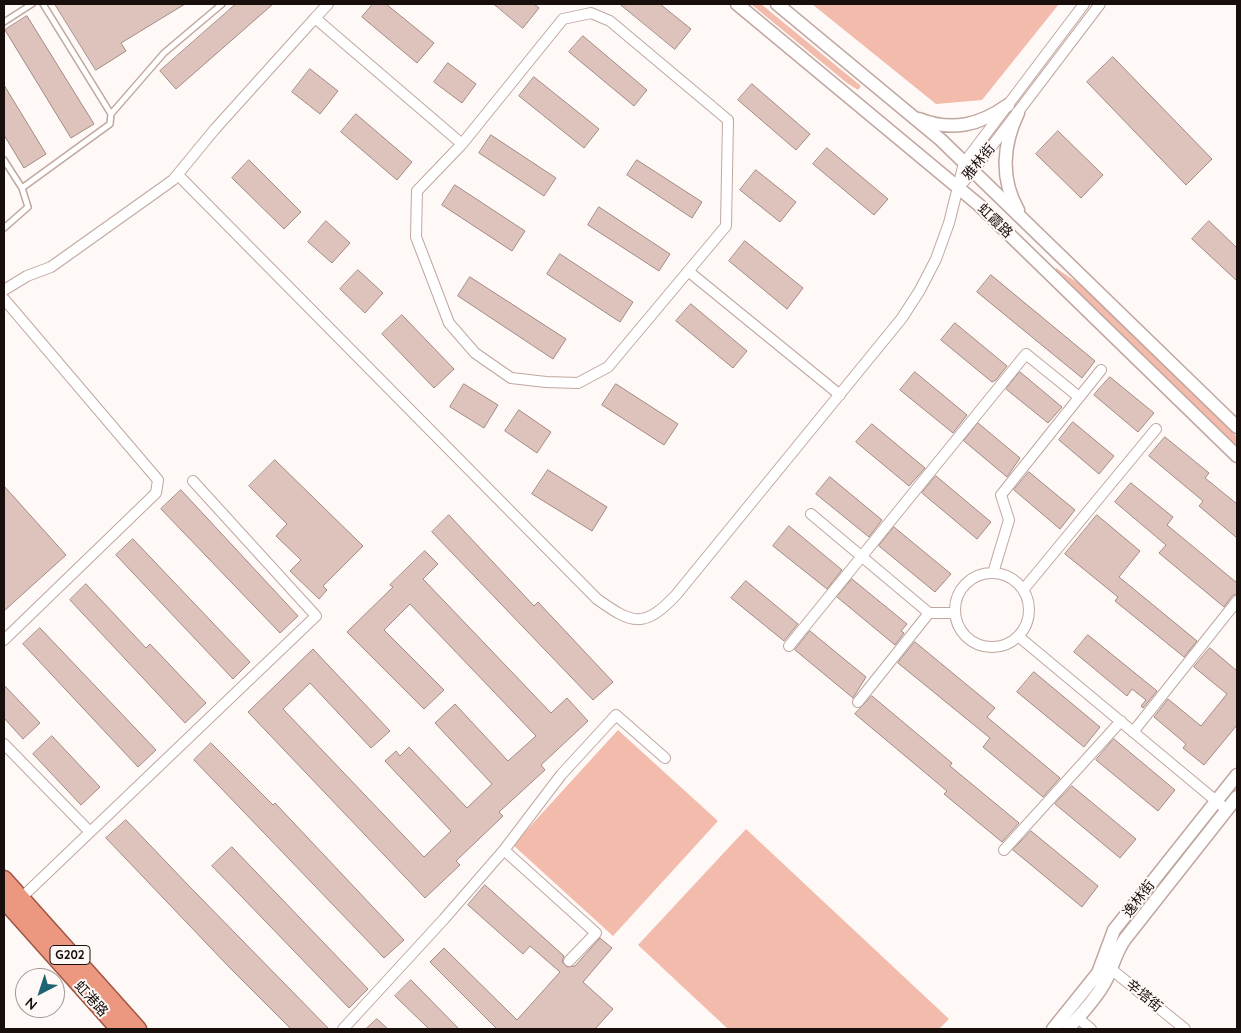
<!DOCTYPE html>
<html>
<head>
<meta charset="utf-8">
<style>
	body { margin:0 }
	#map { position:relative; width:1241px; height:1033px; overflow:hidden; background:#fef8f6; font-family:Quicksand,sans-serif }
	canvas { display:block }
	.frame { position:absolute; inset:0; border:5px solid #180f0d; pointer-events:none }
	.north { position:absolute; left:15px; top:968px; width:50px; height:50px; box-sizing:border-box; background:#fef8f6; border:1px solid #a29b99; border-radius:50%; rotate:220deg; font-size:14px; font-weight:700; line-height:20px; text-align:center; color:#180f0d }
	.north::after { content:''; display:block; margin:auto; width:18px; height:22px; background:#1d6474; clip-path:polygon(50% 0,100% 100%,50% 72%,0 100%) }
</style>
</head>
<body>
<div id="map">
<canvas width="1241" height="1033"></canvas>
<div class="frame"></div>
<div class="north">N</div>
</div>
<script>
const ctx = document.querySelector('canvas').getContext('2d');
ctx.lineJoin = 'round';
function fill(path, color) { ctx.fillStyle = color; ctx.fill(path, 'evenodd'); }
function trace(path, color, width, dash) { ctx.strokeStyle = color; ctx.lineWidth = width; ctx.lineCap = dash ? 'butt' : 'round'; ctx.setLineDash(dash || []); ctx.stroke(path); }
function drawText(font, color, halo, rows, align = 'center') {
  ctx.font = font + ' Quicksand,"Noto Sans SC",sans-serif'; ctx.lineWidth = 4; ctx.setLineDash([]); ctx.textBaseline = 'middle'; ctx.strokeStyle = halo; ctx.fillStyle = color; for (const [text, x, y, turn = 0] of rows) {
    ctx.save(); ctx.translate(x, y); ctx.rotate((+turn || 0) * Math.PI / 180); ctx.textAlign = isNaN(turn) ? turn : align; if (halo) ctx.strokeText(text, 0, 0); ctx.fillText(text, 0, 0); ctx.restore();
  }
}
const green = new Path2D(`
	M751,4H761L861,86L858,90L847,83Z
	M812,4H1059L982,100L936,104Z
	M1056,268L1084,287L1237,437V447L1054,270Z
	M618,730L718,821L613,936L513,845Z
	M746,829L949,1019L939,1029H728L638,945Z`);
const building = new Path2D(`
	M55,4H185L121,43L126,51L96,70Z
	M236,4H273L176,89L160,71Z
	M373,4H386L434,43L417,63L362,17Z
	M494,4H534L539,8L523,28Z
	M620,4H660L691,29L675,49Z
	M27,16L94,124L71,138L5,30Z
	M583,36L647,90L634,106L569,52Z
	M1113,57L1212,159L1186,185L1087,82Z
	M448,63L476,84L462,103L434,82Z
	M310,69L338,91L320,114L292,92Z
	M534,77L599,129L584,148L519,96Z
	M752,84L810,134L796,150L738,100Z
	M4,85L46,154L24,168L4,135Z
	M356,114L412,162L397,180L341,132Z
	M1058,131L1103,175L1081,198L1036,154Z
	M491,135L556,178L544,196L479,153Z
	M827,148L888,199L874,215L813,164Z
	M249,160L301,212L284,229L232,178Z
	M637,160L702,202L692,218L627,175Z
	M756,170L796,202L780,222L740,190Z
	M455,185L525,231L512,251L442,205Z
	M599,207L670,254L659,271L588,225Z
	M326,221L350,243L332,263L308,242Z
	M1209,221L1237,248V281L1192,239Z
	M745,241L803,288L787,309L729,261Z
	M560,254L633,302L620,322L547,274Z
	M358,270L383,293L365,313L340,289Z
	M991,275L1095,361L1082,378L977,292Z
	M470,277L566,339L553,359L458,296Z
	M691,304L747,351L733,368L676,321Z
	M402,315L454,369L434,388L382,334Z
	M955,323L1007,366L996,380L992,382L941,340Z
	M915,372L967,415L953,433L900,390Z
	M1020,372L1062,407L1048,423L1006,389Z
	M1110,377L1154,413L1138,432L1094,395Z
	M464,384L498,405L484,428L450,407Z
	M616,384L678,424L664,445L602,405Z
	M519,410L551,432L537,453L505,431Z
	M1073,422L1114,456L1099,474L1059,440Z
	M978,423L1020,458L1007,477L964,441Z
	M872,424L925,468L909,486L856,442Z
	M1165,437L1209,473L1205,478L1237,504V538L1199,506L1203,501L1149,456Z
	M275,460L363,546L323,586L327,590L319,599L290,571L301,560L276,536L287,524L249,486Z
	M548,470L607,507L592,531L532,494Z
	M1029,472L1075,510L1060,529L1014,490Z
	M936,476L991,522L977,539L922,493Z
	M830,477L882,520L869,537L816,494Z
	M1131,483L1173,517L1167,525L1237,583V594L1232,596L1224,607L1159,553L1166,545L1115,502Z
	M4,486L66,555L4,611Z
	M181,490L298,616L280,633L161,509Z
	M449,515L534,606L538,602L613,682L593,700L432,532Z
	M1097,515L1140,551L1119,577L1197,641L1184,657L1115,601L1118,597L1065,554Z
	M789,526L842,570L827,589L773,546Z
	M894,527L951,574L935,592L879,546Z
	M133,539L250,662L233,679L116,555Z
	M425,551L438,564L423,579L551,713L567,698L588,721L541,765L545,770L499,812L503,816L456,861L460,865L425,898L248,712L313,649L390,731L371,748L310,683L283,709L424,857L451,831L385,761L396,751L400,756L409,747L467,808L492,784L435,723L455,704L508,761L536,736L410,604L384,630L444,690L424,709L347,632L393,587L390,585Z
	M852,579L907,624L901,631L904,633L895,645L837,597Z
	M746,581L798,624L784,641L731,598Z
	M86,584L146,648L150,644L206,703L185,723L70,600Z
	M40,628L156,750L138,767L23,644Z
	M810,631L866,677L853,698L795,650Z
	M1088,635L1157,691L1143,708L1141,706L1146,700L1132,689L1127,696L1074,652Z
	M915,642L995,708L987,717L1060,778L1043,797L983,747L990,738L898,663Z
	M1210,648L1237,671V725L1204,765L1183,748L1186,744L1154,717L1168,699L1201,726L1227,694L1194,667Z
	M1034,672L1100,727L1084,747L1017,692Z
	M4,685L40,723L23,739L4,718Z
	M872,696L952,763L950,766L1019,823L1002,842L944,794L947,791L855,714Z
	M52,736L100,787L81,805L33,754Z
	M1114,739L1175,790L1158,811L1096,760Z
	M211,743L273,805L275,803L404,940L384,958L194,760Z
	M1072,786L1136,839L1120,858L1055,804Z
	M126,820L190,887L329,1029H291L229,967L106,838Z
	M1031,831L1098,886L1082,907L1013,850Z
	M232,847L368,989L349,1008L212,866Z
	M485,885L564,956L562,962L567,967L575,966L600,938L612,948L583,982L613,1009L595,1029H497L430,962L444,948L517,1020L560,972L530,946L523,954L468,905Z
	M411,980L459,1029H429L395,996Z
	M377,1019L388,1029H366Z`);
const service = new Path2D(`
	M43,4L111,114
	M4,22L32,4
	M4,160L22,188L28,207L4,228
	M22,188L110,124L111,114L164,53L222,4`);
const minor = new Path2D(`
	M328,4L315,18L462,144
	M591,13L610,21L728,120L726,226L608,367L578,383L546,382L511,378L475,353L449,323L416,237L417,191L462,144L563,19Z
	M178,175L597,599C632,624 644,629 676,595L902,318L920,290L936,259L949,223L964,163L1084,4
	M959,187L973,171L1100,4
	M688,271L840,395
	M4,290L27,276L51,267L173,180L215,129L315,18
	M4,299L158,480L156,493L4,640
	M811,514L929,613H955
	M993,573L1009,520L1001,495L1101,370
	M955 610a37 37 0 1 1 74 0a37 37 0 1 1-74 0Z
	M1023,590L1156,429
	M1018,636L1227,810
	M789,646L1026,354L1079,397
	M858,702L929,613
	M1133,732L1237,601
	M4,744L90,832
	M504,850L596,933L569,961
	M1004,850L1121,721
	M18,901L316,616L193,481
	M1106,965L1185,1029
	M1078,1018L1091,1029
	M343,1029L444,919L504,850L561,775L616,715L665,758`);
const tertiary = new Path2D(`
	M737,4L979,205L1237,456
	M777,4L941,140L1237,427
	M1018,113C1003,144 1000,179 1018,210
	M919,119C952,132 980,125 1008,105
	M1053,1029L1098,973L1114,930L1237,775
	M1068,1029C1081,1014 1096,999 1105,982C1113,967 1115,953 1125,939L1237,797`);
const trunk = new Path2D(`
	M4,879L138,1029
	M4,900L119,1029`);
const shields = [
	[70,955,40]
];
const shieldNames = [
	["G202",70,955]
];
const streetNames = [
	["雅林街",979,162,-51],
	["虹霞路",995,221,44],
	["逸林街",1139,899,-52],
	["辛塔街",1144,996,39],
	["虹港路",91,999,48]
];
fill(green, '#f2bbac');
fill(building, '#dec3bc');
trace(building, '#a38a84', 1);
trace(service, '#c0a7a0', 8);
trace(minor, '#c0a7a0', 12);
trace(tertiary, '#c0a7a0', 15);
trace(trunk, '#9f5644', 19);
trace(service, '#fff', 5);
trace(minor, '#fff', 10);
trace(tertiary, '#fff', 12);
trace(trunk, '#ec9780', 16);
for (const [x, y, w] of shields) { const box = new Path2D(); box.roundRect(x - w / 2, y - 9.5, w, 19, 4); ctx.fillStyle = '#fef8f6'; ctx.fill(box); trace(box, '#180f0d', 1); }
drawText('bold 12px', '#180f0d', null, shieldNames);
drawText('14px', '#180f0d', '#fef8f6', streetNames);
</script>
</body>
</html>
